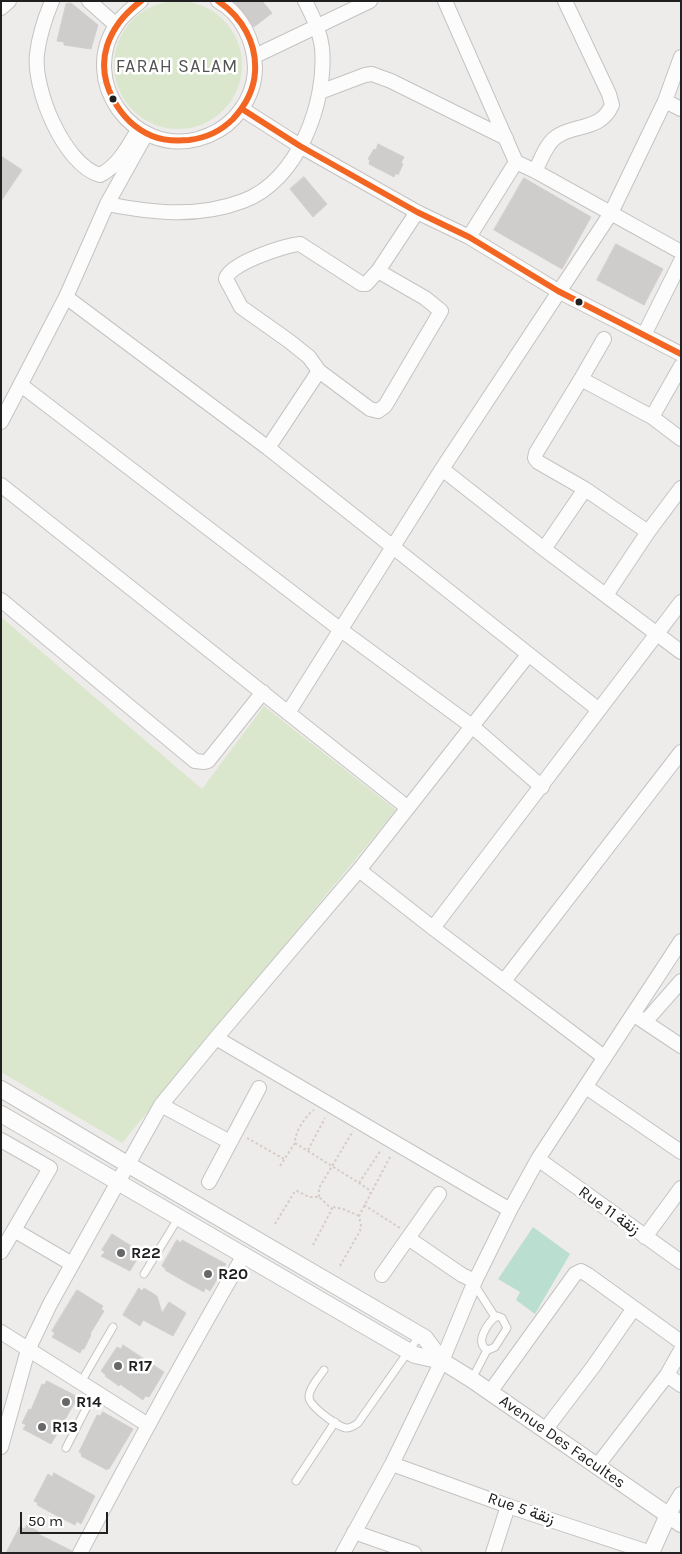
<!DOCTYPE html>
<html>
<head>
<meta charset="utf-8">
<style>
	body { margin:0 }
	#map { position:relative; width:682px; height:1554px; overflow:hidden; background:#eeecea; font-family:Karla,sans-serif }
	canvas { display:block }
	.frame { position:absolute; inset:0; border:2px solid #202020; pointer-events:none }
	.scale { position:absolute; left:20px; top:1512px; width:88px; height:22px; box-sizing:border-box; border:2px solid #202020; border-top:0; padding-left:6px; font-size:15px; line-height:18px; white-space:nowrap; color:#202020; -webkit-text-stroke:4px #fff; paint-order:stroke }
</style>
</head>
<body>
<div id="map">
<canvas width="682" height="1554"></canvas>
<div class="frame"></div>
<div class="scale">50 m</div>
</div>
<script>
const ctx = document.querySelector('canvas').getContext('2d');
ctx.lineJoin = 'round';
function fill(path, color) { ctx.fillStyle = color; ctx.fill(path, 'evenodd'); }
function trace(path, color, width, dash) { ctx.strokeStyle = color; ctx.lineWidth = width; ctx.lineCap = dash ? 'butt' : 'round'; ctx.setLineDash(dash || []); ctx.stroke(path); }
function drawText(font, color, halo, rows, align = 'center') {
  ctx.font = font + ' Karla,Vazirmatn,sans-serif'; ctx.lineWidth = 5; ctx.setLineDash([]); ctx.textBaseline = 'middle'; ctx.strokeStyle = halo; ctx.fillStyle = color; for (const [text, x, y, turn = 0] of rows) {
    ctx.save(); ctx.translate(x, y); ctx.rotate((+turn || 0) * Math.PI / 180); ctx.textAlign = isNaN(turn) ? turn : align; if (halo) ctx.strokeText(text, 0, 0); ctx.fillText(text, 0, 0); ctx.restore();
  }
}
const grass = new Path2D(`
	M114 65a64 64 0 1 1 128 0a64 64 0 1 1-128 0Z
	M1,617L202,789L264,706L396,810L122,1143L1,1072Z`);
const pitch = new Path2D(`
	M533,1227L570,1254L535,1314L516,1300L520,1292L498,1279Z`);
const building = new Path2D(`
	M234,1H262L272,13L254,27Z
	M71,3L98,25L91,49L64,45V42L57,41L66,4Z
	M378,144L404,157L401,163L403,164L398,175L396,173L394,177L369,164L370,160L368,159L374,149L376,150Z
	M1,156L22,170L1,201Z
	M304,177L327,204L313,217L290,189Z
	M524,178L591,217L562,269L494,230Z
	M616,244L663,269L644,305L597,280Z
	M112,1234L136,1249L135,1250L140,1254L130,1271L101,1256L105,1252L102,1250Z
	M177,1240L181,1243L182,1240L226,1264L210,1291L205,1288L204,1292L189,1284L165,1270L166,1269L162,1266Z
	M139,1288L142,1291L144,1288L157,1296L162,1313L169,1302L186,1313L173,1336L143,1320L140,1326L123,1315Z
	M77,1290L103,1306L101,1309L104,1311L90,1334L91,1335L84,1349H82L80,1353L52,1337L55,1333L52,1331Z
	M123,1345L164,1372L149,1397L145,1396L143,1400L120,1384L119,1386L105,1376L106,1375L101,1371L117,1347L121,1349Z
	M47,1381L78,1397L51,1444L23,1429L26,1425L22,1423L29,1409L31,1410L42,1384L44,1385Z
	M103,1412L133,1429L109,1469L107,1468V1470L81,1456L82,1454L79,1452L97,1415L100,1416Z
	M54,1473L95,1496L81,1524L77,1521L75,1525L63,1519L37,1505L38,1503L34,1501L48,1474L52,1477Z
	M27,1525L39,1532L38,1534L72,1551L71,1553H6L20,1526L24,1529Z`);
const path = new Path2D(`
	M247,1138L284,1159
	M295,1143L359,1183L368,1189L370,1193
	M308,1150L325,1118
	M280,1166L295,1143C294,1133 306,1115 314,1110
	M359,1183L381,1150
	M319,1197V1188L353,1131
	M364,1205L400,1228
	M333,1207L343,1209L359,1216
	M275,1224L295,1191H297L309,1197H319L332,1209L313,1245
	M340,1266L360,1231L361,1226L359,1216L391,1155`);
const service = new Path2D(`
	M144,1274L179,1217
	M474,1284L495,1317
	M497,1316L502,1318L507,1328L495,1347L488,1350C473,1344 488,1322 497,1316Z
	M324,1370C319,1377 309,1388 309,1397C309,1406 339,1428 347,1428C351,1428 354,1426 358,1423L420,1335
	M472,1379L487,1350
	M81,1382L113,1327
	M66,1448L95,1391
	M296,1481L335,1422`);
const minor = new Path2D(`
	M52,1C45,18 39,36 37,54C33,89 64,165 100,175C118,166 128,147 138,130
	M89,1L116,25
	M141,1C132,8 123,15 117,24C78,81 133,156 198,139C212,135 224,129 234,118C247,104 255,87 255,67C254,41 242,14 218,1
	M445,1L516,162L535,171L681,252
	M1,8L9,1
	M255,56L370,1
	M320,92L365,75L372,74L391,81L506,138
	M665,101L681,109
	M242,109L300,146L417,212L469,237L558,291L681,354
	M535,171C541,160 546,144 556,137C575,123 600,132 612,105L609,94L565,1
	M107,204C153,213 198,218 243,201C298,181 327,102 322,48C320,31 313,16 305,1
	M469,237L516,162
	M378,271L425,298L441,311L385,406L378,411L370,409L319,371L309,357L289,341L241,307L226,279C228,264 285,245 300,244L362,284H366L378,271L417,212
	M66,297L268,448L599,710
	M644,335L681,261
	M604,339L581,379L536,453L535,458L538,462L585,489L648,532
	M581,379L652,417L681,439
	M21,385L341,630L473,727L542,787
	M652,417L681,366
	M1,422L66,297L107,204L146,134
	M268,448L319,371
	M442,469L544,549L681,652
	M1,485L408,808
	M544,549L585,489
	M606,595L648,532L681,488
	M1,600L195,761L204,762L208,761L263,692
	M288,713L442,469L611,213L665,101L681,57
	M359,870L433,928L604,1057
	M433,928L681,602
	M504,981L681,752
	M633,1014L681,1046
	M645,1022L681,981
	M216,1038L510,1210
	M586,1087L681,1152
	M161,1105L230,1142
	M1,1140L50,1168L14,1230L72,1264
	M538,1159L681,1262
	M209,1182L259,1088
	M645,1237L681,1188
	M408,1238L462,1275L475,1281
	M1,1252L14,1230
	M382,1275L439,1194
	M1,1332L148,1425
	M667,1375L681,1385
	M490,1392L575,1274L581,1271L588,1275L681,1342
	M545,1430L593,1367L634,1308
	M1,1447L28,1350L50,1304L161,1105L216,1038L359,870L528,655
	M392,1464L508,1506L651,1553
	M597,1466L667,1375L681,1350
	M668,1515L681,1494
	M354,1532L414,1553
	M80,1553C133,1452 187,1353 244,1255
	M343,1553L392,1464L442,1361L475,1281L510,1210L538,1159L681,941
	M493,1553L508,1506`);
const tertiary = new Path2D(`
	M1,1089L127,1164L425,1338L442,1361
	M1,1114L415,1355L442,1361L471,1379L681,1524
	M651,1553L668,1515`);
const bus1 = new Path2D(`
	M141,1C125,13 113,27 107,46C96,81 119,122 152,136C164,141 177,141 189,140C206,138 221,131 233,119C245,106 254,90 255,72C257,43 242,17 218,1
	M242,109L300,146L417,212L469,237L558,291L681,354`);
const markers = [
	[113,99,4.5,"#202020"],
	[579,302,4.5,"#202020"],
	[121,1253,5,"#686767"],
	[208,1274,5,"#686767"],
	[118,1366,5,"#686767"],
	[66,1402,5,"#686767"],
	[42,1427,5,"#686767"]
];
const streetNames = [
	["Rue 11 زنقة",609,1211,36],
	["Avenue Des Facultes",562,1442,35],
	["Rue 5 زنقة",521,1509,19]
];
const poiNames = [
	["R22",131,1253],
	["R20",218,1274],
	["R17",128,1366],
	["R14",76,1402],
	["R13",52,1427]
];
const neighbourhoodNames = [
	["FARAH SALAM",177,67]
];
fill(grass, '#dbe7cd');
fill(pitch, '#badfd0');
fill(building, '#cfcdcb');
trace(building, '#d1cecc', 1);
trace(service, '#c4c3c2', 9);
trace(minor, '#c4c3c2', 16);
trace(tertiary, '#c4c3c2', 18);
trace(path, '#d6cbc9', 2, [2.5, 2.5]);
trace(service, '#fcfcfc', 7);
trace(minor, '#fcfcfc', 14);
trace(tertiary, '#fcfcfc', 16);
trace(bus1, '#f26522', 6);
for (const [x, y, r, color] of markers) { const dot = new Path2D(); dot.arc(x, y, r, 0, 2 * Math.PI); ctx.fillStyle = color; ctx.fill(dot); trace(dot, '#fff', 2); }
drawText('16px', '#202020', '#fff', streetNames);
drawText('bold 16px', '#202020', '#fff', poiNames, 'left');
ctx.letterSpacing = '1px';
drawText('18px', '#535353', '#fff', neighbourhoodNames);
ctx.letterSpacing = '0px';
</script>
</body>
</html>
